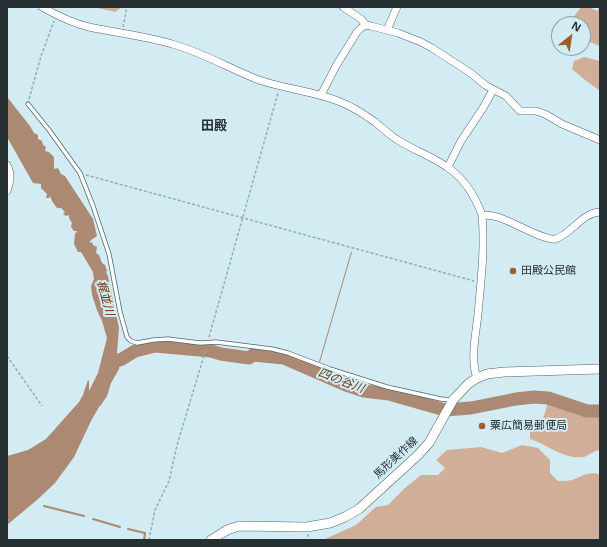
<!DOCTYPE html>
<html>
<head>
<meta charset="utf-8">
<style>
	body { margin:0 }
	#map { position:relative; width:607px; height:547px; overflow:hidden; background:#d3ebf2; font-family:"Open Sans",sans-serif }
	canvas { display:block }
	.frame { position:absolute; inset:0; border:8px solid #273033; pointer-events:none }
	.north { position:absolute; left:551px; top:16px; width:40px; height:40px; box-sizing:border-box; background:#d3ebf2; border:1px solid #8ea0a6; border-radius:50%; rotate:30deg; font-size:11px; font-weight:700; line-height:16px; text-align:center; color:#273033 }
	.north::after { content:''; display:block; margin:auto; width:14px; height:18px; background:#9f5d2a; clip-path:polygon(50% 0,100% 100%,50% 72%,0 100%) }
</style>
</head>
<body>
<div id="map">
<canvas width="607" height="547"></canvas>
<div class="frame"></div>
<div class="north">N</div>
</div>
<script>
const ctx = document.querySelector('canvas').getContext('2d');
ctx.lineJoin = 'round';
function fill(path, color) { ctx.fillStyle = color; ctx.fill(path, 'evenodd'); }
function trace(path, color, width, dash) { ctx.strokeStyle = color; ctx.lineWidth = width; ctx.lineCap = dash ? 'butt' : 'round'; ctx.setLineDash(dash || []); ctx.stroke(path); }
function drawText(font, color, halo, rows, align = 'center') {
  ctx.font = font + ' "Open Sans","Noto Sans JP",sans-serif'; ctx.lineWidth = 4; ctx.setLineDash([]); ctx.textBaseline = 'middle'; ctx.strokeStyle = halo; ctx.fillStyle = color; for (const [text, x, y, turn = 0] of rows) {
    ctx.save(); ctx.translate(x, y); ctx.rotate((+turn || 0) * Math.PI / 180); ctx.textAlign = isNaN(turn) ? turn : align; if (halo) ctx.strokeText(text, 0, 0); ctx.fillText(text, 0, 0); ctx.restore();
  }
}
const forest = new Path2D(`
	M94,7H122L115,12Z
	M581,7H589L597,11L600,7V42L599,46L583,39V24H575L573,18Z
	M584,57L600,61V91L584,79L572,69L574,61Z
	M556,404C570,409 584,415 600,413V450C594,450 589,456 583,457C565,460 546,444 530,439V431C541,422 544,420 547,405Z
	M522,445L538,448L550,460V473L558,481C563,481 567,481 572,480C581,477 590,470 600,475V540H323L356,525L376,507L388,505L405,488L421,475H438L445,468L436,460L447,450L481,447L502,453Z`);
const water = new Path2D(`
	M7,97L30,126L34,133L38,135V139L42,141L43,145L46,147L45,151L49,152L54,157V169L58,168L61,174L65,176L93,219L97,236L91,240L89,243L92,242L93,245L97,247L96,253L99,255L102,263L105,265L107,271L106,272L108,276L119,328L117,353L118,355L120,357L119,369L111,383L107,396L101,405L99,407L91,421L74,457L55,483L38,499L7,525V456L28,450L46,439L79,402L83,395L88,380L89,381V391L98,373L107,338L102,321L97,310L92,295L91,286L94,279L93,272L81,252H78L74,244L75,234L77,231H74L71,227L72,223L69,218V215L66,216L63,214L65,212L61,208H57L52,201L50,196L49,198H46L47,194L41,188V184L33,183L7,137Z
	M351,252H352L320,362H319Z`);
const stream = new Path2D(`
	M44,506L84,516
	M93,519L120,527
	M128,529L145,533L144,540`);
const river = new Path2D(`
	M110,363L122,359L135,351L155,346L211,351L221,354L249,358L253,355L284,358L346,385L364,391L389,394L445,410L471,408L516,399L534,397L548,398L587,411H600`);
const path = new Path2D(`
	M123,27L127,7
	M29,99L41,56L54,21
	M86,175L474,281
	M209,337L278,93
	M7,356L42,406
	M308,534L309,540
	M149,540L155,510L169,481L177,445L206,349`);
const service = new Path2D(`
	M28,104L49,130L80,173L93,206L109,254L120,312L127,337L131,341L137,343L153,340L168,339L200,343L216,342L272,349L288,353L330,369L387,387L441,399L452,400`);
const minor = new Path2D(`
	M42,7C56,15 72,23 89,27C117,33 145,36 172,44C202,52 230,69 259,80C285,89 313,91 338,101C351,106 364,114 375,122C382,128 389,134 396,139C413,150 432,156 447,167C464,178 475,196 482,215
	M343,7L361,19L366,25
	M387,30L397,7
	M321,95L336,66L357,32L361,28L366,25L371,26L398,33L421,42L432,48L472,74L485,85L506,96L520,111H536L545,114L562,124L600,140
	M7,165C12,175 10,181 7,191
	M448,167L461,141L483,108L493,90
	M477,378C470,359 476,334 478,314C481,281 485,248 482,215C490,215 496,216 503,219C514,223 546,241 555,239C571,235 581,213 600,212`);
const secondary = new Path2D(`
	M211,540L227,530L239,526L307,527L330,523L345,517L359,509L417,456L429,443L453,400L468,384L477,378L487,374L504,372L600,369`);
const markers = [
	[513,271,4,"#9f5d2a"],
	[482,426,4,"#9f5d2a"]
];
const poiNames = [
	["田殿公民館",521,271],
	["粟広簡易郵便局",490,426]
];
const streetNames = [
	["馬形美作線",396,458,-43]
];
const waterNames = [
	["梶並川",105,298,75],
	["四の谷川",341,381,21]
];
const quarterNames = [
	["田殿",214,126]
];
fill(forest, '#d1ae97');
fill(water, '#ab8973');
trace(stream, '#ab8973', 2);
trace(river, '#ab8973', 13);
trace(service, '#51656c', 5);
trace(minor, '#51656c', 8);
trace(secondary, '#51656c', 10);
trace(path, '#98abb0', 1.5, [3, 2]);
trace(service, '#fff', 3.5);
trace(minor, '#fff', 7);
trace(secondary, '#fff', 9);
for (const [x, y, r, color] of markers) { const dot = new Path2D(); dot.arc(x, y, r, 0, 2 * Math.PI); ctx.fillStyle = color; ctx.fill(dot); trace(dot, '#d3ebf2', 1.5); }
drawText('11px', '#273033', '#d3ebf2', poiNames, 'left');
drawText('11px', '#273033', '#d3ebf2', streetNames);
drawText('italic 12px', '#673814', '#d3ebf2', waterNames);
drawText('bold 13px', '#273033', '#d3ebf2', quarterNames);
</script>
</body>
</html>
